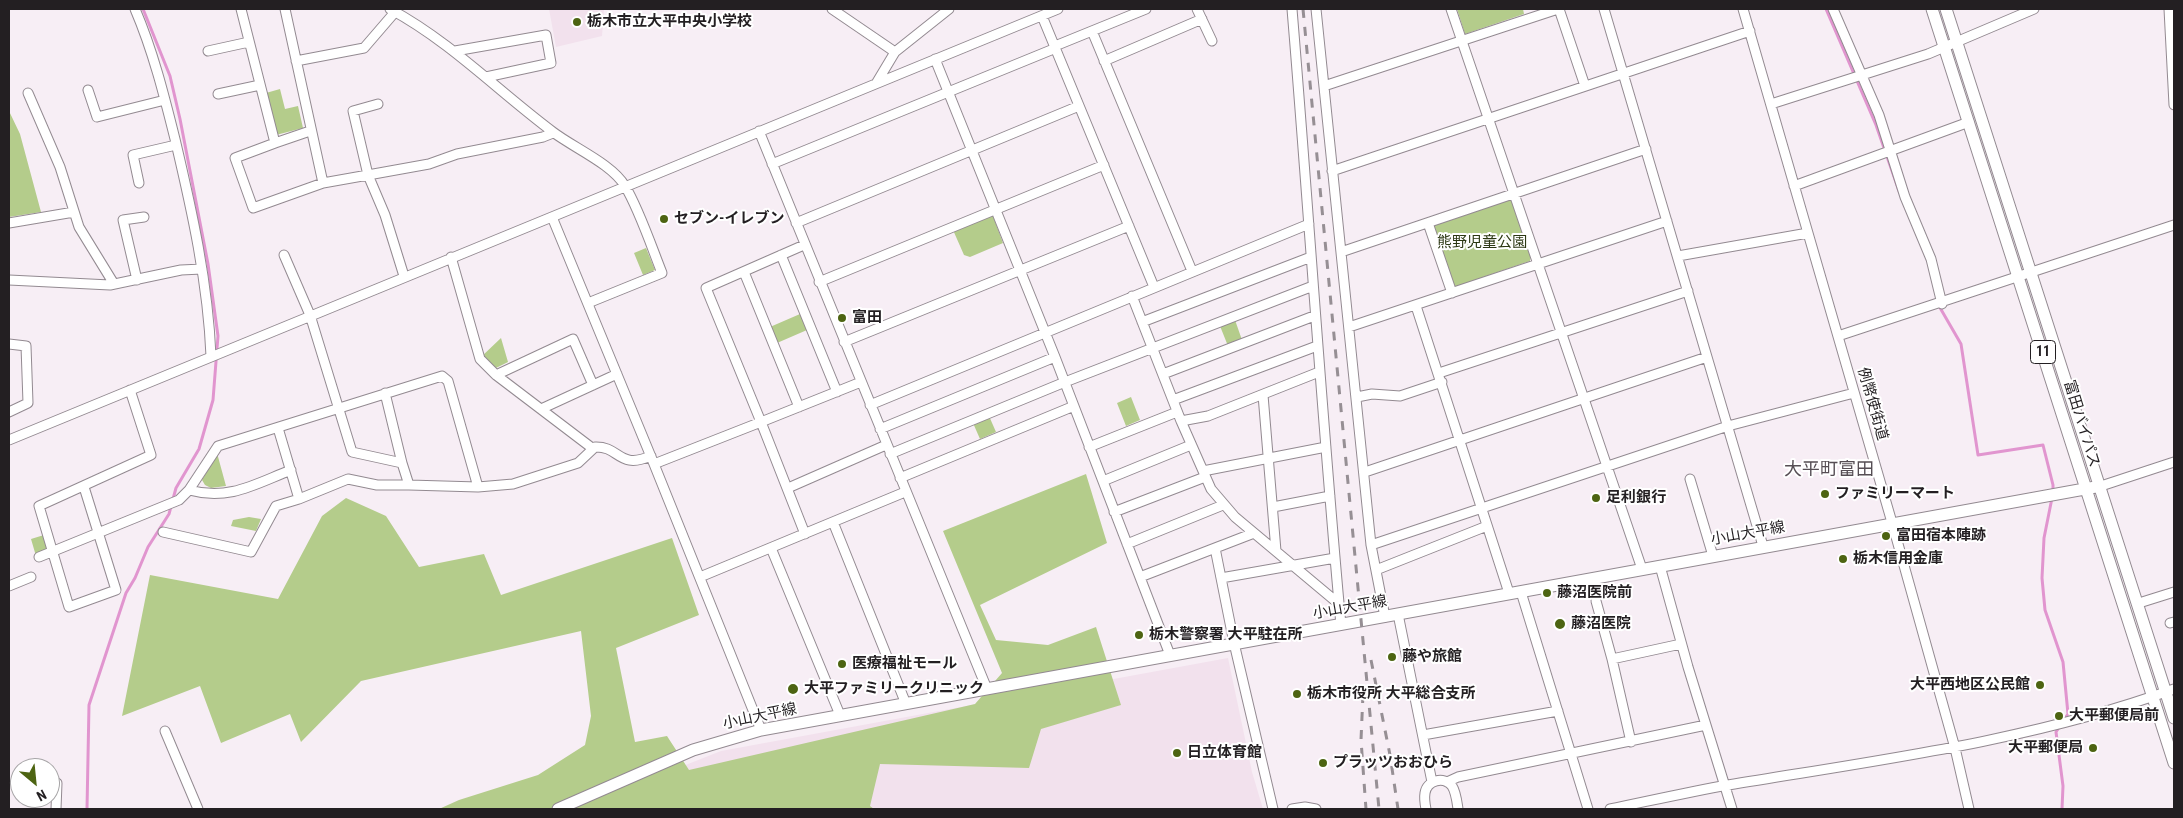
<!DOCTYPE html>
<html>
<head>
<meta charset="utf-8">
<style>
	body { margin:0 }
	#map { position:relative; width:2183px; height:818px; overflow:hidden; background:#f7eef5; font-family:"Roboto Condensed",sans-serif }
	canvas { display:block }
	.frame { position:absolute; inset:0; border:10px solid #231f22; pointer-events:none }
	.north { position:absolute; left:10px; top:758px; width:50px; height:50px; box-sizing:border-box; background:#fff; border:1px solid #a7a5a7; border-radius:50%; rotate:152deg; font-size:14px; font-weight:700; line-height:20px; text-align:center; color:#231f22 }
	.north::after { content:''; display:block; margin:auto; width:18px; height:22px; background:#4d6412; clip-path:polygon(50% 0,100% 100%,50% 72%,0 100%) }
</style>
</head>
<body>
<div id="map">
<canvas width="2183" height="818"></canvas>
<div class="frame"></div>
<div class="north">N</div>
</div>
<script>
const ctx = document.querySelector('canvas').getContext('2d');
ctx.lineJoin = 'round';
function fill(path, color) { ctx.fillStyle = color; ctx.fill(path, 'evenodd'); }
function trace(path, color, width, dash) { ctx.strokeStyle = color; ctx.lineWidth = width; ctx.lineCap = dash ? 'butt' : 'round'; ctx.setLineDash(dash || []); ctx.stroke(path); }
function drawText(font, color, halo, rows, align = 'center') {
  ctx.font = font + ' "Roboto Condensed","Noto Sans JP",sans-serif'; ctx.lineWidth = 4; ctx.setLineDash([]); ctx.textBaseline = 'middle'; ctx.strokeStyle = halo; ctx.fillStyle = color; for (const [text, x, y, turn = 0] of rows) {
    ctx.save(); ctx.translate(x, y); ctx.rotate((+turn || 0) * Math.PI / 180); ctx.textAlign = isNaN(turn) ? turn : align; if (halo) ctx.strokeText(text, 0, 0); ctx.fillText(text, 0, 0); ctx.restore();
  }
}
const built = new Path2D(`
	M549,9H604L602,36L556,47Z
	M1228,658L1252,772L1263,809H583L650,779L721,751Z`);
const green = new Path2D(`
	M1457,9H1523L1524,14L1465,34Z
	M280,89L285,109L298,106L303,128L276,135L266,93Z
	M9,111L20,134L41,212L9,217Z
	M1511,199L1531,255L1530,261L1454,287L1433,226Z
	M990,215L993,216L1003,243L970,257L964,255L953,230Z
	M646,248L655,270L643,275L634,253Z
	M800,314L807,330L777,343L770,327Z
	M1235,320L1242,340L1228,346L1220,326Z
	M501,338L508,362L494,369L481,357Z
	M1131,397L1140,420L1126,426L1117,403Z
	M989,416L996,432L980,439L973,423Z
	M217,453L226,486L211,488L205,485L202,480Z
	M1086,474L1107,543L980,605L996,640L1048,645L1096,627L1121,705L1041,729L1029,768L880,764L870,806L874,809H439L459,800L538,775L585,745L591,716L581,631L361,681L301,742L290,714L221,743L200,686L122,716L150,575L278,599L322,516L346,498L386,516L419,567L484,554L501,595L672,538L699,615L616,648L635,742L667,736L689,770L975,704L1002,673L943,531Z
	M249,517L261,519L256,531L231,526L233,520Z
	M44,535L49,551L36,556L31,539Z`);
const stream = new Path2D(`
	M1826,9L1876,125L1899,191
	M1939,306L1961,344L1978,455L2043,445L2053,485V492
	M2052,498L2044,538L2042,578L2045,610L2063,662L2068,714L2063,721
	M2060,726L2056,732L2063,786L2062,809
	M87,809L89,705L126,593L135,578L148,547L169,514L176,488L199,449L213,400L218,336L208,264L180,119L170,76L143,9`);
const minor = new Path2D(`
	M135,9C153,51 164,95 175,139C192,211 208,283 211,356
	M241,9L275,143L310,131
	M285,9L323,183L368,175L385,215L404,276
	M390,9C451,42 498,91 553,132C574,148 612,164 625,186C639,209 652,248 662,273L588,303
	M832,9L895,52
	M1197,9L1212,41
	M1292,9C1309,214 1322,420 1341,625
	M1316,9L1371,545L1385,617
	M1451,9L1642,569
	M1559,9L1585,86
	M1604,9L1763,546
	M1743,9L1893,526L1955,748L1969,809
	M1833,9L1879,115L1905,197L1931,259L1942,304
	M2169,9L2174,105
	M1042,16L1154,287
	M1092,31L1192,271
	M1055,46L1146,9
	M208,51L249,42
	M455,51L546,35L551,63L486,77
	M935,59L1055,357L1170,655
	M296,61L364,48L395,12
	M1104,61L1202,19
	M877,82L895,52L949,9
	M1324,86L1558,9
	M88,90L97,117L165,100
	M28,93L60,167L79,227L114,284
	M218,94L260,85
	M378,104L353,111L368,175L429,164L457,154L543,137L553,133
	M1771,104L1928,54L2034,9
	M759,131L987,689
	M275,143L235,158L253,208L323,183
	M772,164L1056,48
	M1332,171L1750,31
	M139,183L133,155L176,145
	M1794,186L1969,122
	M552,217L654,464L761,422L805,534
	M9,223L74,212
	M796,223L1079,106
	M1428,223L1452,293
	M804,245L706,288L761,422L861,382
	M1341,252L1646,149
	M284,255L310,315L352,452L402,463L409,485L478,487L513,484L578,463L595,447C620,446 618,470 651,456
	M781,255L837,392
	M1678,256L1808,233
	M451,257L480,359L496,375L592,448
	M744,272L799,407
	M9,280L110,285L181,270L202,269
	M137,280L123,220L144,217
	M819,282L1104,165
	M1132,296L1181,421L1211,489L1235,517L1339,604
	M1416,306L1509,593
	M1142,322L1311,257
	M1349,327L1667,221
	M1838,336L2174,225
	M844,342L1129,226
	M9,344L26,346L28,403L9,412
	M1439,373L1688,291
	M1163,374L1314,316
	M496,375L573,339L593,385
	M385,393L402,463
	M1263,395L1276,551
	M1357,397L1372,394L1400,396L1442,382
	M1173,400L1317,346
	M870,405L1309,224
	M541,409L617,374
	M1181,421L1208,416L1319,372
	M880,429L1055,357
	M9,440L1058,9
	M1089,447L1177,412
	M890,454L1065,382L1313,286
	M654,464L761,730
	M1203,471L1326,447
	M1365,472L1707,357
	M900,478L1074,406
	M1690,479L1713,556
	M1103,481L1191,445
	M2101,486L2174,462
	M84,487L116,590L69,607L39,506L151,455L130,390
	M788,488L886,445
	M189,490C229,501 255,484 291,470
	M299,499L348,479L377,485H409
	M1273,507L1330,496
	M1114,512L1205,477
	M833,522L906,704
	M163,532L251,552L276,506L299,499L278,428
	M1127,544L1223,505
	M1371,545L1728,426L1854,393
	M771,548L840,715
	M1215,548L1234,643L1273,809
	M39,557L179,500L189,490L218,446L442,376L448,381L478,487
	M1660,566L1688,667L1732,809
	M1376,570L1487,526
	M700,577L905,492
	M1140,577L1254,533
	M1221,578L1335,558
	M9,586L31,577
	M1521,592L1588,809
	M1596,601L1612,659
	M2139,603L2174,592
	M1398,614L1432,782
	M2170,623L2174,622
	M165,731L198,809
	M1423,735L1558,711
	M1631,742L1612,659L1681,644
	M1447,782L1458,777L1706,725
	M56,809L57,783
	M1292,809L1305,807L1316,809
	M1426,809C1425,804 1424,799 1425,793C1427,780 1444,776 1452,786C1456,792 1457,802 1458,809
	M1610,809C1649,801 1689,792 1728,785C1878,760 2031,741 2174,689`);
const major = new Path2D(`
	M1932,9L2174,763
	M1946,9L2174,718
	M558,809L693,750L761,730L2101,486`);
const rail = new Path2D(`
	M1303,9L1379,809
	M1371,660L1390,755L1398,809
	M1363,694L1361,740L1366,809`);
const markers = [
	[577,22,5,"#4d6412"],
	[664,219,5,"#4d6412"],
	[842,318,5,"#4d6412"],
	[1825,494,5,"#4d6412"],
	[1596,498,5,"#4d6412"],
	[1886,536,5,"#4d6412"],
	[1843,559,5,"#4d6412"],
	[1547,593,5,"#4d6412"],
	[1560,624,6,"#4d6412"],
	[1139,635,5,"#4d6412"],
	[1392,657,5,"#4d6412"],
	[842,664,5,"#4d6412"],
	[2040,685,5,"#4d6412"],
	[793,689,6,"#4d6412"],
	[1297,694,5,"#4d6412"],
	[2059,716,5,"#4d6412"],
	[2093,748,5,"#4d6412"],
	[1177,753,5,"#4d6412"],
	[1323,763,5,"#4d6412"]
];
const shields = [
	[2043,352,25]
];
const shieldNames = [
	["11",2043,352]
];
const poiNames = [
	["栃木市立大平中央小学校",587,22],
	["セブン-イレブン",674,219],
	["富田",852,318],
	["ファミリーマート",1835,494],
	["足利銀行",1606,498],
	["富田宿本陣跡",1896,536],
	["栃木信用金庫",1853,559],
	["藤沼医院前",1557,593],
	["藤沼医院",1571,624],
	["栃木警察署 大平駐在所",1149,635],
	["藤や旅館",1402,657],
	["医療福祉モール",852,664],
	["大平西地区公民館",2030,685,"right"],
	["大平ファミリークリニック",804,689],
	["栃木市役所 大平総合支所",1307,694],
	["大平郵便局前",2069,716],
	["大平郵便局",2083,748,"right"],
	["日立体育館",1187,753],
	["プラッツおおひら",1333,763]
];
const parkNames = [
	["熊野児童公園",1482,243]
];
const streetNames = [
	["例幣使街道",1872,404,74],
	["富田バイパス",2081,424,73],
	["小山大平線",1748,534,-10],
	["小山大平線",1350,608,-10],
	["小山大平線",760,717,-12]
];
const quarterNames = [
	["大平町富田",1829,470]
];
fill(built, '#f2e1ed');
fill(green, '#b4cc8b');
trace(stream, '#e195cf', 3);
trace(minor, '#938a91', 11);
trace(major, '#938a91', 13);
trace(minor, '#fff', 9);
trace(major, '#fff', 11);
trace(rail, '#968f94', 3, [9, 9]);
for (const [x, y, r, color] of markers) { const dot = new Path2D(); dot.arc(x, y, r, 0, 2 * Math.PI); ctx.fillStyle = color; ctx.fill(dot); trace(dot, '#fff', 2); }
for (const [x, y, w] of shields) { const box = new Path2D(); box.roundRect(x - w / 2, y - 11.5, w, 23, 4); ctx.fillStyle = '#fff'; ctx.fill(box); trace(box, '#231f22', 1); }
drawText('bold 14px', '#231f22', null, shieldNames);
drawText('bold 15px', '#231f22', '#fff', poiNames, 'left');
drawText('15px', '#2b3713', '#fff', parkNames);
drawText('15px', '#231f22', '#fff', streetNames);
drawText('18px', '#564e54', '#fff', quarterNames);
</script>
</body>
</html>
